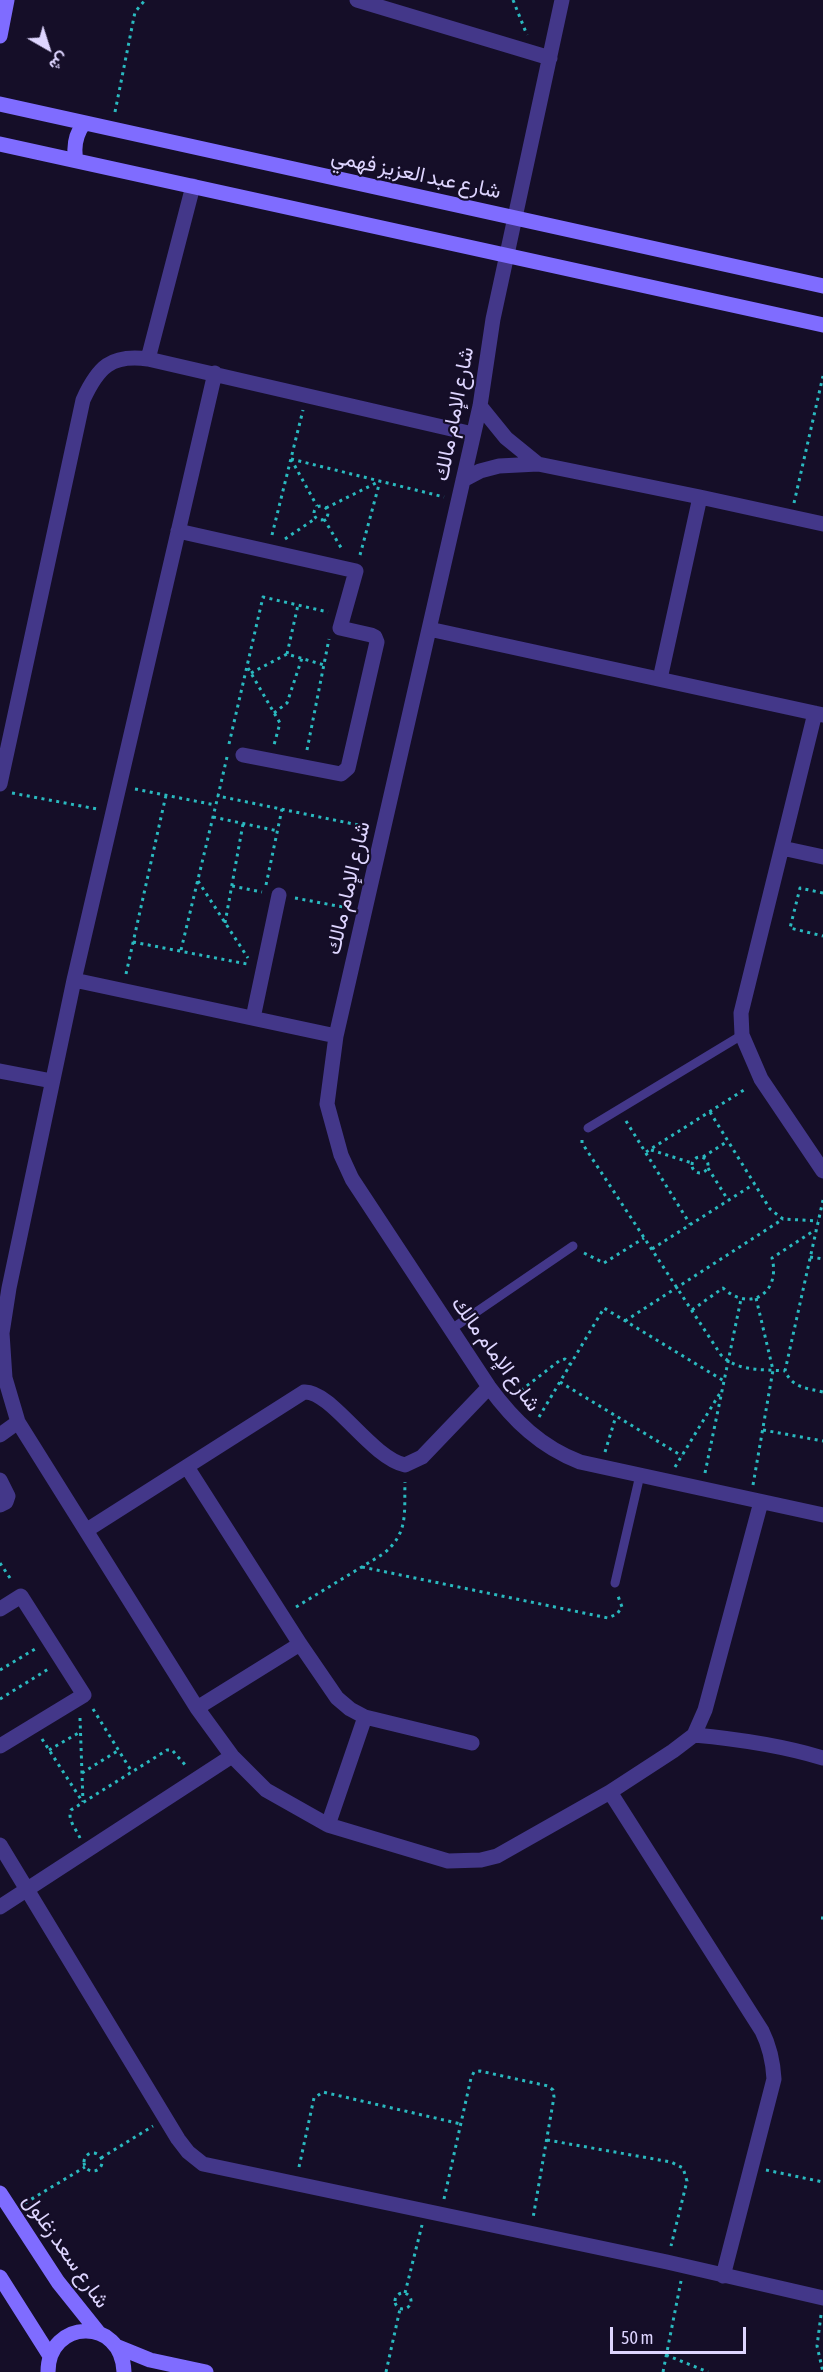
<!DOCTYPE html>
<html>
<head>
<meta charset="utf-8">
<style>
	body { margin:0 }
	#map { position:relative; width:823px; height:2372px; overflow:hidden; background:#150e28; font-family:"Asap Condensed",Vazirmatn,sans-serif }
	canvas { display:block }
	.north { position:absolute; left:18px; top:18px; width:60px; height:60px; -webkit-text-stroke:4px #150e28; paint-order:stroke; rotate:141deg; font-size:16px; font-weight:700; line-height:24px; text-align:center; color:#ded5ff }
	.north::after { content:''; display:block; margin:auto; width:21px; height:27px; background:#ded5ff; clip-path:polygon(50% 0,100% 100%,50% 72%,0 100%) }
	.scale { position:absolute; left:610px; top:2327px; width:136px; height:27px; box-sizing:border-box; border:3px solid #ded5ff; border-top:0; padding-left:8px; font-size:18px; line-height:21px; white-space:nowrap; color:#ded5ff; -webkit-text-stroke:4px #150e28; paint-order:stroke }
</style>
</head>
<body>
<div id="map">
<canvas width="823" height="2372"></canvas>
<div class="north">ش</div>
<div class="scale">50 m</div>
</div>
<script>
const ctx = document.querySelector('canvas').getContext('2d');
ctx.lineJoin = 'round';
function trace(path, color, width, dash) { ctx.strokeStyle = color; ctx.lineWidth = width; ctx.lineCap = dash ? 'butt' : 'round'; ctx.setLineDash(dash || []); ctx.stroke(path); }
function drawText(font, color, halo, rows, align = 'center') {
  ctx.font = font + ' "Asap Condensed",Vazirmatn,sans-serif'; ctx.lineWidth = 4.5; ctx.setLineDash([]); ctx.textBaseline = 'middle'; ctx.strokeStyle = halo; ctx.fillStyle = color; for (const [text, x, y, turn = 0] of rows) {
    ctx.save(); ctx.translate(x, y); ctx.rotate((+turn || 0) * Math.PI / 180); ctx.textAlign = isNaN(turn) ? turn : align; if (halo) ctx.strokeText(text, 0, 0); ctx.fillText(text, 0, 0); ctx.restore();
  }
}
const path = new Path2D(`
	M513,0L527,35
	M115,112L135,12L145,0
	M291,459L444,497
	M291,459L317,506
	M794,503L823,376
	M314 513a7 7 0 1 1 14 0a7 7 0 1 1-14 0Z
	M326,508L380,481
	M324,519L343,551
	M272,535L303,410
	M285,539L316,518
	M360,555L380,481
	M287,654L298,605
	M248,668L280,723L274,745
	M251,673L287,654L324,665
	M274,713L287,703L302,658
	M229,744L263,597L328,612
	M307,750L329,639
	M227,757L218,796L368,827
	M135,789L215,805
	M12,793L97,809
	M213,817L278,831
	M198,881L248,958
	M266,885L282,809
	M232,886L262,892
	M823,893L800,888L790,928L823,936
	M295,898L348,908
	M225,923L243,824
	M133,942L247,964
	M181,950L218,796
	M126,974L166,795
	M710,1112L770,1209L783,1219L818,1221
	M626,1121L690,1224
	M582,1140V1143L721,1355C738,1372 762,1369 785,1371
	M651,1150L692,1163
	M646,1152L747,1088
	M692 1165a8 8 0 1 1 16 0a8 8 0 1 1-16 0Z
	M703,1157L728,1141
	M708,1168L728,1200
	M823,1200L785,1371C793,1388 806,1388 823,1392
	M652,1249L754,1184
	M584,1253L604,1263L644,1238
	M810,1257L823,1259
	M692,1310L723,1288C750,1313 781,1293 772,1258L815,1230
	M625,1321L783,1219
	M560,1382L682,1456
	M515,1395L559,1361L565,1359L570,1364
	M539,1417L604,1308L724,1381
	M763,1430L823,1441
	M605,1452L616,1416
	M675,1467L720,1393
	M705,1473L741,1299
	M753,1485L773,1370L756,1298
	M0,1563L12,1581
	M362,1567L608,1618L617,1614L622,1607L618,1596
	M296,1607L383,1554C409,1533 404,1513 405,1482
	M0,1670L35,1649
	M0,1699L50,1668
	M93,1709L132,1772
	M80,1718L83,1802
	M42,1739L82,1801
	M49,1750L80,1732
	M82,1773L119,1750
	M80,1838C76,1829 67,1819 71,1810L167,1750H172L186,1766
	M821,1918H823
	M547,2140L671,2162L683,2168L687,2181L671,2246
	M84 2162a9 9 0 1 1 18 0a9 9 0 1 1-18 0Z
	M101,2158L153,2126
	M299,2167L314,2098L323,2092L461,2124
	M766,2170L823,2182
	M444,2199L471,2078L474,2072L480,2071L548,2086L553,2090L554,2097L533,2218
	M25,2203L85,2167
	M395 2301a8 8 0 1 1 16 0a8 8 0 1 1-16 0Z
	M405,2293L422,2225
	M821,2315L817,2346L823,2372
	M666,2355L708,2372
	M386,2372L400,2309
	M663,2372L681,2281`);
const lane = new Path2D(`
	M588,1128L742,1035
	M450,1330L573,1246
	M615,1583L640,1475`);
const street = new Path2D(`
	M357,0L550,58
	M562,0L493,319L480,406L336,1036L327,1104L341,1155L352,1179L489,1387C514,1421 541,1447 580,1462L823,1515
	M148,359L193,186
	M215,373L74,980L9,1288L2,1333L5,1378L18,1422L197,1708L232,1756L266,1790L328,1825L448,1861L481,1860L497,1856L610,1792L673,1751L694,1735L705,1710L761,1502
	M480,406L506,438L538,464
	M463,480L480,471L499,466L538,464L700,497L823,524
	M178,531L356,571L340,628L371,635L375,637L377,642L348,768L341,774L243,755
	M429,629L823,715
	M660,679L700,497
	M815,713L741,1013L742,1035L761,1079L823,1171
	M0,784L83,400C98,367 111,354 148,359L473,434
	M782,848L823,857
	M74,980L336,1036
	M253,1018L279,895
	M0,1071L52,1081
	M0,1435L18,1422
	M187,1467L300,1644L337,1698L350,1709L365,1717L472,1743
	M0,1480L8,1496L6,1502L0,1505
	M87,1530L304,1392C331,1390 371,1458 405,1465L422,1457L489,1387
	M0,1609L21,1596L84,1695L0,1746
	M197,1708L300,1644
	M694,1735C738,1739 780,1745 823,1758
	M610,1792L762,2031C770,2047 773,2061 774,2079L723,2276
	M328,1825L365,1717
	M0,1845L178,2139L188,2152L203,2164L667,2262L823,2298
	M0,1907L232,1756`);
const secondary = new Path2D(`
	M0,36L7,0
	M0,104L823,286
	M0,144L823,325
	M76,160C73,146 76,134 84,123
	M0,2193L58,2282L98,2332
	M0,2277L50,2356
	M118,2347L150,2360L206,2372
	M48,2372C48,2319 122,2316 124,2372`);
const streetNames = [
	["شارع عبد العزيز فهمي",416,174,12],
	["شارع الإمام مالك",454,414,-79],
	["شارع الإمام مالك",348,888,-77],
	["شارع الإمام مالك",496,1354,54],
	["شارع سعد زغلول",66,2251,55]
];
trace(path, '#2ab9bf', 3, [3, 4.5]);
trace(lane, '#433789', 9);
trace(street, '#433789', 15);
trace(secondary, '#7f6cff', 15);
drawText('21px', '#ded5ff', '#150e28', streetNames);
</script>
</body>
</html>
